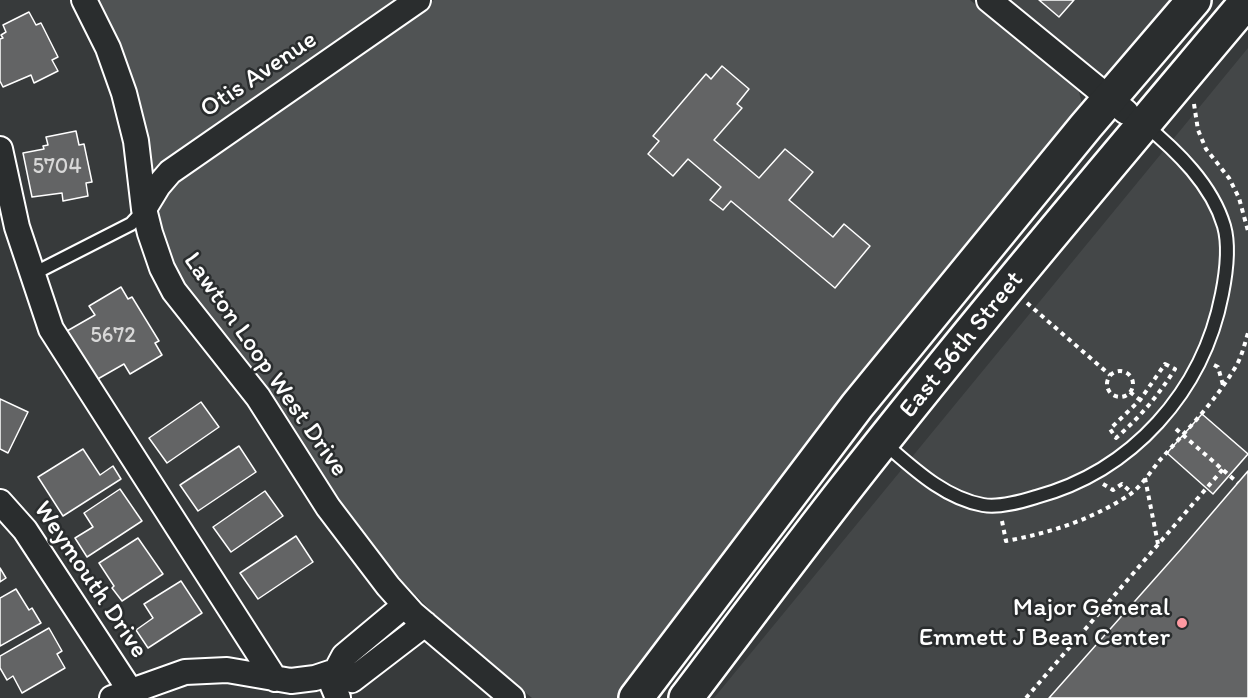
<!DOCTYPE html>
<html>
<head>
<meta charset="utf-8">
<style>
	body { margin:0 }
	canvas { display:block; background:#373a3b }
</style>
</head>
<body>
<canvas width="1248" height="698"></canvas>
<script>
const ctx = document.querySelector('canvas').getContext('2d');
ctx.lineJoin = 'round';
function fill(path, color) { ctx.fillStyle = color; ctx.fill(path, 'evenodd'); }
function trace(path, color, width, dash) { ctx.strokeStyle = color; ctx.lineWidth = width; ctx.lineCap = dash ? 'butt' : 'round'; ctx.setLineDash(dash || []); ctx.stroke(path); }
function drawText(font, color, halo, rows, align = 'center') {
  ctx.font = font + ' Itim,sans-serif'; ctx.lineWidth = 5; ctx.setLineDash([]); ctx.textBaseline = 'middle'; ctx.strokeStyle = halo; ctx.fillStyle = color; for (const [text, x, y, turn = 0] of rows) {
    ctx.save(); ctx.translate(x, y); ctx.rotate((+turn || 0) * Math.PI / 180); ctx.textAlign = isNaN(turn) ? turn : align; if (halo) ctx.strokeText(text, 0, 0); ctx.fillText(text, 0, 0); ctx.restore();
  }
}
const built = new Path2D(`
	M1004,0H1179L1106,84Z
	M1248,48V698H714Z`);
const green = new Path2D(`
	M84,0H418L193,154L144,209L136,141Z
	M434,0H970L1078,88L1083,108L618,698H532L450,630L380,559L174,275C160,236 146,212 178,178Z`);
const building = new Path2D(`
	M1039,0H1074L1059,17Z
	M29,12L36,25L41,23L58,57L52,60L58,71L34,83L31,75L3,87L0,81V39L3,38L1,35L6,32L3,25Z
	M722,66L749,89L737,104L742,108L714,140L759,178L785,149L813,172L789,200L833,237L844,224L870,246L835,288L731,201L723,210L710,200L721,187L688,159L673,176L648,154L659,141L653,136L706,74L711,79Z
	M76,131L79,145L84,144L92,182L86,183L88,196L63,201L62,193L32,197L23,153L44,149L43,146L48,145L46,137Z
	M121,287L128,299L132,297L159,341L155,343L162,355L130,374L124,364L96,380L67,331L95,315L89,306Z
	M0,399L28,412L8,453L0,449Z
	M201,402L219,427L167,463L149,438Z
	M1202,414L1248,454L1213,494L1167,453Z
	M239,446L256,472L198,511L180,485Z
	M83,449L100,475L113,466L121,479L63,516L38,477Z
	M1248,471V698H1049L1182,548Z
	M120,489L142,521L87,557L75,538L93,527L84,513Z
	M265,491L283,516L231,552L213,527Z
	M296,536L313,562L258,599L240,573Z
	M138,538L163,574L122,601L112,588L114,586L99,563Z
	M0,568L6,578L0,582Z
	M181,581L202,613L148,648L136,630L153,618L144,604Z
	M16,589L29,610L32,608L41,623L0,646V598Z
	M49,628L62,651L57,654L65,668L22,693L13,676L7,680L0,668V656Z`);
const path = new Path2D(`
	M1194,104L1198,130L1206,149L1229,178L1239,198L1248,231
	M1027,303L1110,375
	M1165,364L1175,369C1158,396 1140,417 1116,438L1110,429L1140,400Z
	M1214,365L1218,367L1223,385
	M1107 384a13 13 0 1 1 26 0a13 13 0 1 1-26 0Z
	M1130,392L1140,400
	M1176,429L1238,483
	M1145,478L1158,544
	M1103,484L1113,490L1122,484L1132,493
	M1002,521L1006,541C1049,533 1088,521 1126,497C1140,489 1150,472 1160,460C1185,432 1213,404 1233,371C1241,360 1244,346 1248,333
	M1026,698L1223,469`);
const lane = new Path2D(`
	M33,274L131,224L144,210
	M884,443C913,468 944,498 983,505C999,508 1020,502 1036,497C1132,471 1203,392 1222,294C1226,274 1230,247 1224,226C1212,185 1177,151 1144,124`);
const street = new Path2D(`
	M84,0L108,48L124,93L136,141L144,209L150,233L162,268L174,291L258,397L328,507L388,586L413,614L512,698
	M989,0L1126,112
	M0,149L17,227L51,329L275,679
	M144,209L158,186L170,172L418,0
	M0,502L25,530L135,698
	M336,671L352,680L425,624
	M328,674L338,698
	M112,698L185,672L227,670L291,681L315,678L336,671L344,656L405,605`);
const primary = new Path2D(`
	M636,698L857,406L1086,126L1194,0
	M686,698C739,628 791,558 845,489C975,323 1112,162 1248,0`);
const markers = [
	[1182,623,6,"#ff9aa2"]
];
const numberNames = [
	["5704",57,167],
	["5672",113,336]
];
const streetNames = [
	["Otis Avenue",259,75,-34],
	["East 56th Street",962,345,-51],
	["Lawton Loop West Drive",265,365,55],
	["Weymouth Drive",90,580,56]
];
const poiNames = [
	["Major General",1170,608],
	["Emmett J Bean Center",1170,638]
];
fill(built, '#444748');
fill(green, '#505354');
fill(building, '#636465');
trace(building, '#fff', 1.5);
trace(lane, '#fff', 16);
trace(street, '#fff', 28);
trace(primary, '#fff', 38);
trace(path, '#fff', 4, [4.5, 4.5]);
trace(lane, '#2a2d2e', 12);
trace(street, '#2a2d2e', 24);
trace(primary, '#2a2d2e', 33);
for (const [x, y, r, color] of markers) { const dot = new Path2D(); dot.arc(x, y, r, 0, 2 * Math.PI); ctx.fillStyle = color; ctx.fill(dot); trace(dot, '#2a2d2e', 2); }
drawText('22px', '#d8d8d8', null, numberNames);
drawText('26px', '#fff', '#2a2d2e', streetNames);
drawText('26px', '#fff', '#2a2d2e', poiNames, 'right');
</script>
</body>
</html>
